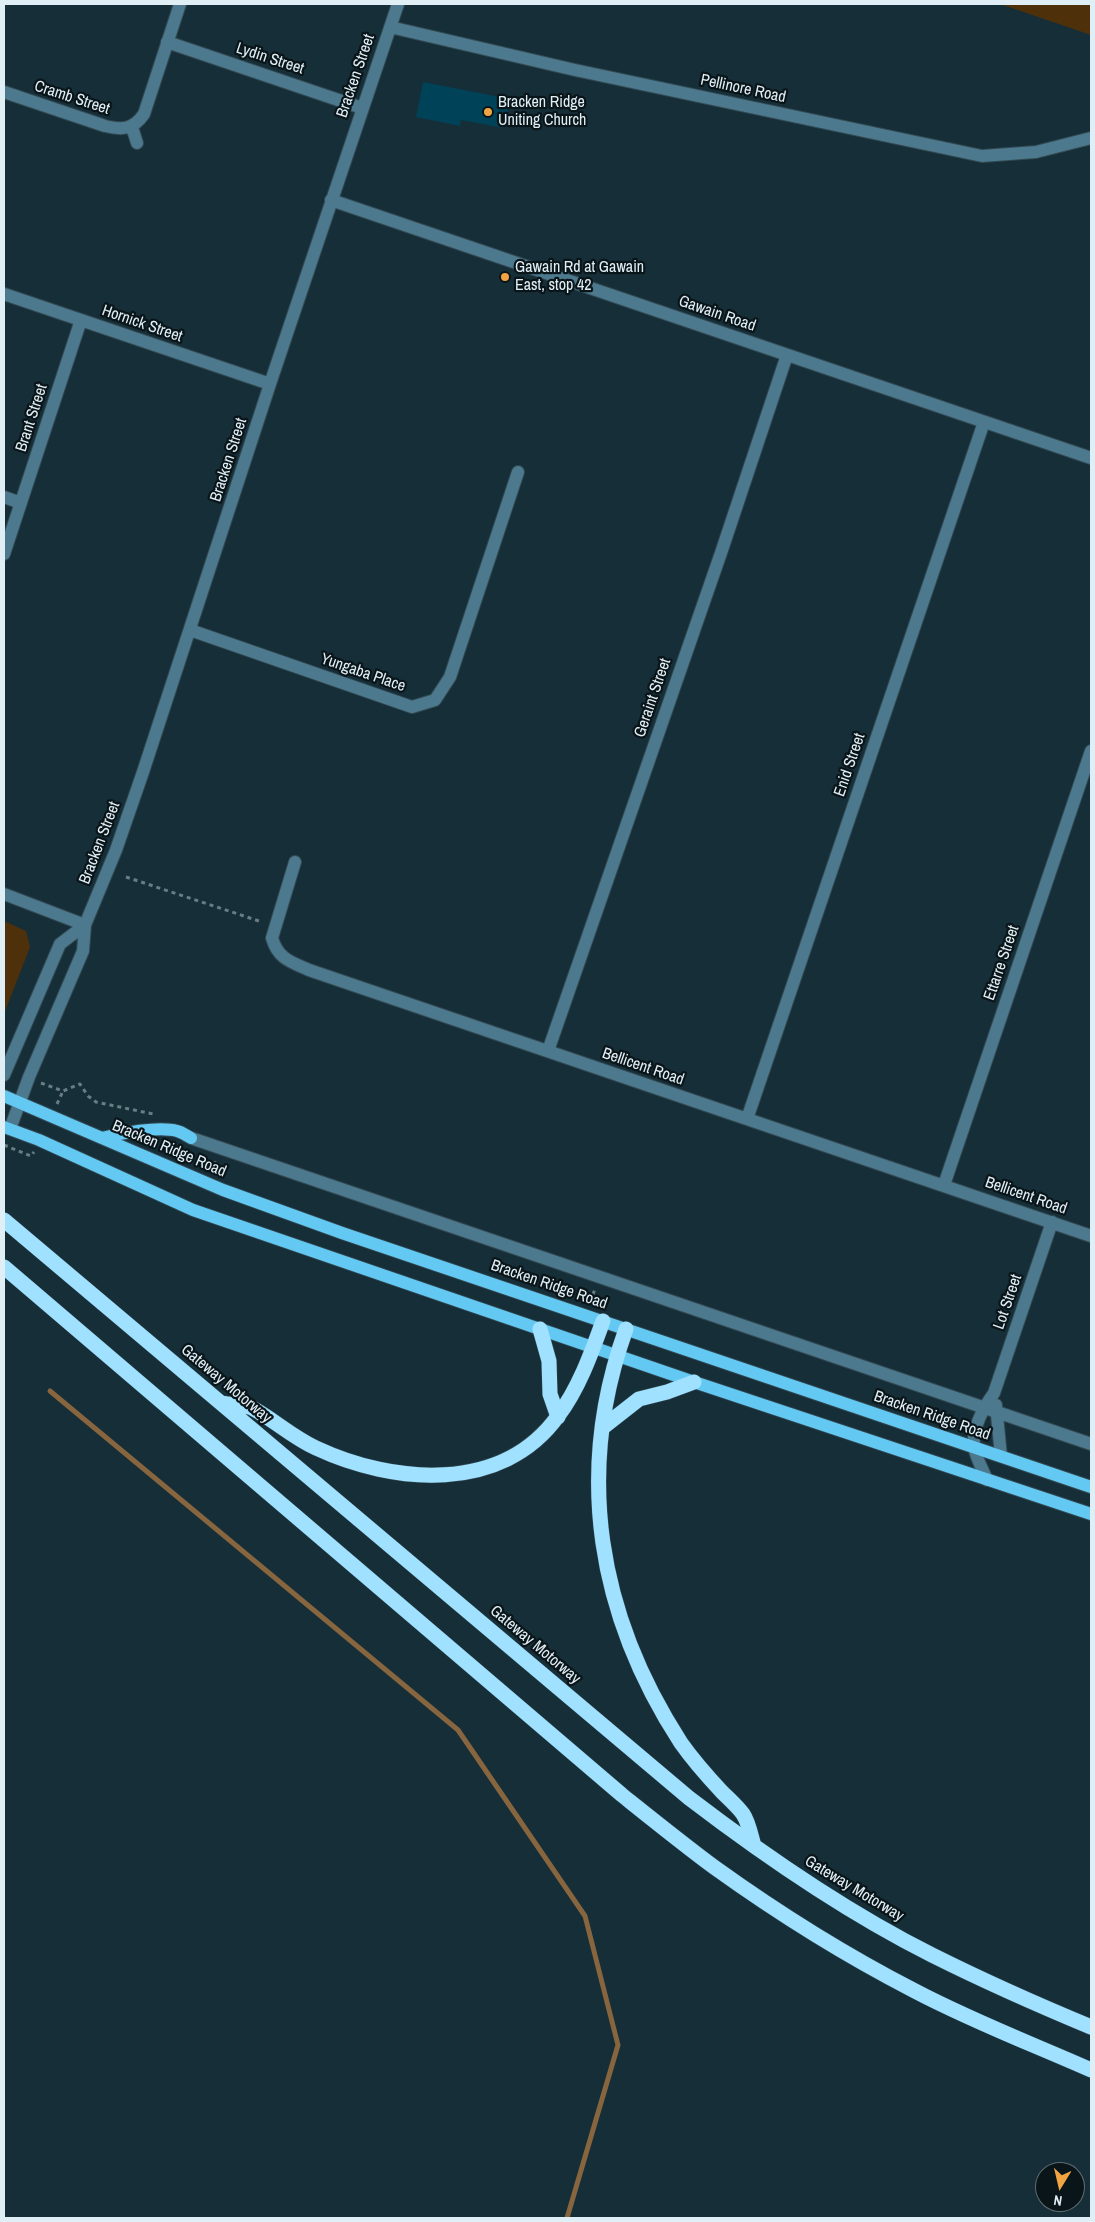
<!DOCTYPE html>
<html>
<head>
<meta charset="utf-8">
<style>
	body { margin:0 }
	#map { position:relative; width:1095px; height:2222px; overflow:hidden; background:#162e38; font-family:"Archivo Narrow",sans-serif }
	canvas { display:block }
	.frame { position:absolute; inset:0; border:5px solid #e0eef5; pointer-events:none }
	.north { position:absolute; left:1035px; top:2162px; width:50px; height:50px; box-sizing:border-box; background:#0a1519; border:1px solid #606c71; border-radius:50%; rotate:189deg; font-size:14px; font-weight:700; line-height:20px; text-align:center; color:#e0eef5 }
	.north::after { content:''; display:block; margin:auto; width:18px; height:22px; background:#f3a442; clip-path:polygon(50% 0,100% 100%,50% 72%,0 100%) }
</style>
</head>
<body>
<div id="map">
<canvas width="1095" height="2222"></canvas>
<div class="frame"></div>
<div class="north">N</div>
</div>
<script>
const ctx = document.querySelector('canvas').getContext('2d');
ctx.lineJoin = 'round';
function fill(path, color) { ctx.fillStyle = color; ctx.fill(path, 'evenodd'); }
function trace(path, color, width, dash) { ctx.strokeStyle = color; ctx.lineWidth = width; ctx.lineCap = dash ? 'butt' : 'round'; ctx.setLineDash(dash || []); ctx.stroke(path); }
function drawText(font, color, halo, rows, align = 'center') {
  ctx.font = font + ' "Archivo Narrow",sans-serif'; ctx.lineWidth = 4.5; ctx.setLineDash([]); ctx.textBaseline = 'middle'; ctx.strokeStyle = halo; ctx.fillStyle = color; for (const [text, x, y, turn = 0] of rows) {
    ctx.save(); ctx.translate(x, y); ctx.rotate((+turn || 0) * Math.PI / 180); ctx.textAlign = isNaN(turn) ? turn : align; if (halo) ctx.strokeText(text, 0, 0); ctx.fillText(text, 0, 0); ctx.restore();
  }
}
const green = new Path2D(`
	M1000,4H1091V35Z
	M4,921L26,931L30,947L4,1014Z`);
const stream = new Path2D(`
	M50,1391L458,1730L585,1916L618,2045L567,2218`);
const building = new Path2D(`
	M423,82L510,99L504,128L461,120L460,126L416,117Z`);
const path = new Path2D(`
	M126,877L262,922
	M41,1083L63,1091L80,1084L88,1096L96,1102L153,1114
	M57,1104L63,1091
	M4,1145L31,1156L34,1152
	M183,1155L216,1163
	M590,1302L595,1289`);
const minor = new Path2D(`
	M390,27L575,70L982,156L1036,152L1091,138
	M167,42L362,108
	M4,92L105,126C122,130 133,130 144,114L180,4
	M132,127L137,143
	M331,200L1091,458
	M4,294L270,384
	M4,497L21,503
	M4,554L81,320
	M190,630L412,707L435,700L450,677L518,472
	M295,862L272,938C278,959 291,962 309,970L1091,1236
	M4,894L85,925
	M548,1051L722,550L787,355
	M4,1075L60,944L85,925
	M747,1119L984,422
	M10,1129L29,1077L83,951L85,925L116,850L143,772L270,384L398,4
	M191,1138L1091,1444
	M944,1185L1091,751
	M996,1405L1001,1456
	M987,1480C983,1470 976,1458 974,1447C972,1428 984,1407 994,1393L1052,1222`);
const major = new Path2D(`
	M4,1096L223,1190L342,1233L1091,1487
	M4,1127L39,1140L193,1210L694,1382L1091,1514
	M102,1138C121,1133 159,1126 177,1131C182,1132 187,1136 191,1138`);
const highway = new Path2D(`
	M4,1220L689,1798C765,1856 846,1912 932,1955C984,1981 1038,2005 1091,2027
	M4,1267L622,1795C652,1819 683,1844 714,1867C778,1913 845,1955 915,1991C972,2021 1032,2044 1091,2070
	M540,1329L549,1361L550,1394L558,1417
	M626,1329C574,1474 598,1615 681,1743C693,1760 708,1777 722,1792C729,1799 737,1806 743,1814C749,1823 751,1836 754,1846
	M222,1403C231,1405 243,1404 252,1408C273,1419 292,1437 316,1448C393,1484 502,1494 558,1416C579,1388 591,1354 603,1321
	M602,1428L639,1399L667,1392L694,1382`);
const markers = [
	[488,112,5,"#f3a442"],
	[505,277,5,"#f3a442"]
];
const streetNames = [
	["Lydin Street",270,59,18],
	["Bracken Street",356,76,-71],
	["Pellinore Road",743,89,12],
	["Cramb Street",72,98,18],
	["Gawain Road",717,314,19],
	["Hornick Street",142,324,19],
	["Brant Street",32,418,-72],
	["Bracken Street",229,460,-72],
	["Yungaba Place",363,673,19],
	["Geraint Street",653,698,-71],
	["Enid Street",850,765,-71],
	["Bracken Street",100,843,-69],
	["Ettarre Street",1002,963,-71],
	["Bellicent Road",643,1067,19],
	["Bracken Ridge Road",169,1149,23],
	["Bellicent Road",1026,1196,19],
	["Bracken Ridge Road",549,1285,19],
	["Lot Street",1008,1302,-71],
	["Gateway Motorway",226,1384,40],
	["Bracken Ridge Road",932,1416,19],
	["Gateway Motorway",535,1645,40],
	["Gateway Motorway",854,1889,31]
];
const poiNames = [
	["Bracken Ridge",498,103],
	["Uniting Church",498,121],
	["Gawain Rd at Gawain",515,268],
	["East, stop 42",515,286]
];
fill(green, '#4e300b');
trace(stream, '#87653e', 5);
fill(building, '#004258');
trace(minor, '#324952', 14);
trace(major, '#324952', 14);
trace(highway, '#324952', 16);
trace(path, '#697d85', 3, [4, 4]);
trace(minor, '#4c798d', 12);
trace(major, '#63c8f2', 12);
trace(highway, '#9fe1ff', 15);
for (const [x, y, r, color] of markers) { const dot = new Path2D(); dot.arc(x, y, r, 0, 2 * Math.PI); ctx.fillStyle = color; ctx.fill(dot); trace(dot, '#0a1519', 2); }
drawText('16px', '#e0eef5', '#0a1519', streetNames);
drawText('16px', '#e0eef5', '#0a1519', poiNames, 'left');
</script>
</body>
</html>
